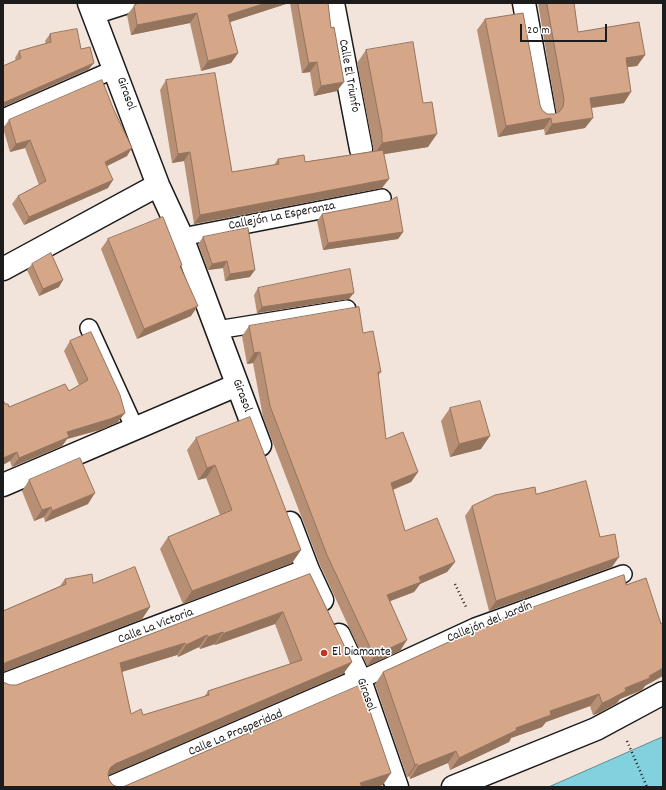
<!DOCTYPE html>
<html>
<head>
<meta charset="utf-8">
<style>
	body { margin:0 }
	#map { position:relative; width:666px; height:790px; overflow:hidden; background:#f2e4db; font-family:Dekko,sans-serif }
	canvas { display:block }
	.frame { position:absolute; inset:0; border:4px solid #1c1c1c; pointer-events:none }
	.scale { position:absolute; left:520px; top:24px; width:87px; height:18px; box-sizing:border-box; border:2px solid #1c1c1c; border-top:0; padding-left:5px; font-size:12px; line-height:14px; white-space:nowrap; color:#1c1c1c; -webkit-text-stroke:3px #fff; paint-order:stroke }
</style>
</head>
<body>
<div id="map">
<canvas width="666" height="790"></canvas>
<div class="frame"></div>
<div class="scale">20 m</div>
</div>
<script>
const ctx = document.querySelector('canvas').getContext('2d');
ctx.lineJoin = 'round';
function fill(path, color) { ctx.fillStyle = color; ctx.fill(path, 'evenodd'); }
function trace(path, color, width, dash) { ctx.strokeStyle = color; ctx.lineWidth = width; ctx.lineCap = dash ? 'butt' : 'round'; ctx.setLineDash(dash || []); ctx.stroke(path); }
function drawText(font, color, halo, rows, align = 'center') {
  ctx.font = font + ' Dekko,sans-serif'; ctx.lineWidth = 3; ctx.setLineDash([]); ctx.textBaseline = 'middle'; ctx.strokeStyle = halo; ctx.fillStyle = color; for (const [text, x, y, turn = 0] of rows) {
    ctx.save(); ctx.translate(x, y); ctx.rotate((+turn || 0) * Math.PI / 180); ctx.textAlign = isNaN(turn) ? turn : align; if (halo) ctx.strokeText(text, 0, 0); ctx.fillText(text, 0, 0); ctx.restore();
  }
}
const water = new Path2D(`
	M663,737V787H549Z`);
const path = new Path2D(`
	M455,584L466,607
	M627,741L647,787`);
const lane = new Path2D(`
	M3,118L115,69
	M182,237L382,198
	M89,328L135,429
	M217,330L347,309
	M360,680L475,627L623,574`);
const street = new Path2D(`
	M89,3L158,185L182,237L260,445
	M333,3L361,149
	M524,3L544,113
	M93,13L124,3
	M3,269L158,185
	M3,485L237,385
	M290,523L308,570L322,600
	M339,635L360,680L397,787
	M3,685L308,570
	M112,787L360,680
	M453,787L596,729L663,693`);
const wall = new Path2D(`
	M136,3H289L230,22L238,53L231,63L201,71L190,23L131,35L127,15L134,6L136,4Z
	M290,3H328L337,91L314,96L310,72L302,73Z
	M538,3H574L578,32L645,55L637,66L627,67L624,103L592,108L585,128L545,135L544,129L498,137L477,30L485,19L540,105L542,110L547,114H554L556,113V111Z
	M50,34L81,49L89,69L3,107V66L16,61L15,58L19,51L46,44L45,41Z
	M366,50L428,147L384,154L382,188L194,224L184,161L172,163L160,90L166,80L232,172L274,165L278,159L305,162L373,151V147L357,63Z
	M9,120L127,156L107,166L108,188L24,225L12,204L18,196L39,185L25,148L10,152L3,128Z
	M322,214L403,232L398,239L323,250L317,221Z
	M203,237L250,277L225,281L223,268L208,270L198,244Z
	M108,239L181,268L191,316L137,339L101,249Z
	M32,264L59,287L39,296L27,270Z
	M258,288L349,299L257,313L254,295Z
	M249,326L363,333L381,372L378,376L386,439L418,472L411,482L393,490L405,531L455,562L447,572L420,584L414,592L390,601L400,651L367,666L320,565L263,417L253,363L247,364L242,336Z
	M70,341L118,422L103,429L67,439L62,446L12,467L10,461L5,404L9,407L69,391L79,385L64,351Z
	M450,408L481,449L450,457L441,421Z
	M196,438L301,550L292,563L183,604L160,549L168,537L220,515L206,478L198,480L187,450Z
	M29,480L88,504L45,522L44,517L34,521L22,491Z
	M536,494L600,537L612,567L489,611L465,516L472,506Z
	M310,574L352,662L343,674L108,775L109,780L113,785L3,787L10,685H16ZM275,624L290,664L208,691L204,697L143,715L131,714L122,672L177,655L178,657L199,647L200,649L215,644V645Z
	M65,579L93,583L150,607L142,619L3,672V611L60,586Z
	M501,619L645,686L642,690L620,699L617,703L599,713L593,715L590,706L546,722L542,727L511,738L509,742L450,770L448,763L410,779L409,776L407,777L375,684L383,672L499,622Z`);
const shadedWall = new Path2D(`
	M266,3H289L221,25L228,15Z
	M197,13L190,23L131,35L137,25Z
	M238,53L231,63L201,71L208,61Z
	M645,55L637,66L618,68L626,58Z
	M317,62L310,72L302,73L309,63Z
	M94,63L89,69L3,107V103Z
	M344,82L337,91L314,96L321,86Z
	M631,92L624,103L582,109L590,98Z
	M551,118L544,129L498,137L506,126Z
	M593,118L585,128L545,135L552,124Z
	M437,134L428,147L373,156L382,143Z
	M30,140L25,148L10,152L16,144Z
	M132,148L127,156L99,170L105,162Z
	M190,152L184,161L172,163L178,154Z
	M389,179L382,188L194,224L200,215Z
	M113,180L108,188L24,225L29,217Z
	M403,232L398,239L323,250L328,243Z
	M227,261L223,268L208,270L212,264Z
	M255,270L250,277L225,281L230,274Z
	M63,280L59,287L39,296L43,289Z
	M354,293L349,299L257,313L262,307Z
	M198,306L191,316L137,339L144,329Z
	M260,352L253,363L247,364L254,353Z
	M125,413L118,422L103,429L67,439L62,446L12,467L19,458L67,432Z
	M490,436L481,449L450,457L459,444Z
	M17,452L10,461L3,465V458Z
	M215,465L206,478L198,480L207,468Z
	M418,472L411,482L384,493L391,483Z
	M95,493L88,504L45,522L52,511Z
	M51,507L44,517L34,521L42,510Z
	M301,550L292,563L183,604L192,591Z
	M619,557L612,567L489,611L496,601Z
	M455,562L447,572L420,584L414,592L380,605L387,595L419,577Z
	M150,607L142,619L3,672V664L7,662Z
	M283,612L275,624L215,645L224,633Z
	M223,632L215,644L200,649L208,637Z
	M207,635L199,647L178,657L186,645Z
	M407,640L400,651L367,666L374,656Z
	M185,643L177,655L111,675L120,663Z
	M352,662L343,674L107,776L110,768L115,764Z
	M663,668V676L645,686L642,690L620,699L617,703L599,713L593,715L602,703L625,688L649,676Z
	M599,694L590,706L546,722L542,727L511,738L509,742L450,770L459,758L516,728L550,711Z
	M456,751L448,763L410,779L418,766Z
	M417,764L409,776L407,777L415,765Z
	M391,773L383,785L377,787H358L360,783Z`);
const building = new Path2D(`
	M138,3H266L228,15L238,53L208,61L197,13L137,25L134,6Z
	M298,3H328L331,28L334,27L344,82L321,86L317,62L309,63Z
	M547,3H574L578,32L639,22L645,55L626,58L631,92L590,98L593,118L552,124L551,118L506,126L485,19L523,13L540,105L542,110L547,114H554L559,112L563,107L564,100Z
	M77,29L81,49L90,47L94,63L3,103V66L21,58L19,51L51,42L50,34Z
	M413,42L423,103L432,102L437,134L382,143V134L366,50Z
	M215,73L232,172L279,164L278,159L304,155L305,162L383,150L389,179L200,215L190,152L178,154L166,80Z
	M102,80L113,108L132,148L105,162L113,180L29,217L18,196L46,181L30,140L16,144L9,120Z
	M397,197L403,232L328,243L322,214L389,201Z
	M163,217L182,265L180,266L198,306L144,329L108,239Z
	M248,228L255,270L230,274L227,261L212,264L203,237Z
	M51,253L63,280L43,289L32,264Z
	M350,269L354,293L262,307L258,288Z
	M359,307L363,333L373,331L381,372H378L386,439L403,432L418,472L391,483L405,531L437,518L455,562L419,577L421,582L387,595L407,640L374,656L327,555L270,406L260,352L254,353L249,326Z
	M91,332L120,395L125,413L110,419L67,432L69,437L19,458L17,452L3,458V400L5,404H8L9,407L65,384L69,391L88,380L70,341Z
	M480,401L490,436L459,444L450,408Z
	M250,417L301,550L192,591L168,537L232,510L215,465L207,468L196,438Z
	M80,458L95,493L52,511L51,507L42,510L29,480Z
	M586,481L600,537L615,534L619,557L496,601L472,506L495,495L535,487L536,494Z
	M135,567L150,607L7,662L3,664V611L66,584L65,579L92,574L93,583Z
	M310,574L352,662L115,764L110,768L108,774L109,780L113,785L118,787H3V682L10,685H16ZM283,612L302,660L208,691L209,695L143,715L141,709L131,714L120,663L185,643L186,645L207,635L208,637L223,632L224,633Z
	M624,575L626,585L646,578L661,624L663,623V668L649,676L650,678L625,688L626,691L607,701L602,703L599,694L550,711L551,715L516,728L517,730L459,758L456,751L418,766L417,764L415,765L383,672L453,640L502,621L501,619Z
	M361,685L391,773L360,783L362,787H122L125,786Z`);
const markers = [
	[324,653,4,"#c8321e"]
];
const streetNames = [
	["Calle El Triunfo",348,76,80],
	["Girasol",125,94,70],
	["Callejón La Esperanza",282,217,-11],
	["Girasol",241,396,69],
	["Callejón del Jardín",490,623,-22],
	["Calle La Victoria",156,627,-21],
	["Girasol",365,695,70],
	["Calle La Prosperidad",236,734,-23]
];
const poiNames = [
	["El Diamante",332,653]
];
fill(water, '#82d1df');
trace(water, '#598991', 1);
trace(lane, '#1c1c1c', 20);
trace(street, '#1c1c1c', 25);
trace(path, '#1c1c1c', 2.5, [1, 3]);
trace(lane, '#fff', 17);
trace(street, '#fff', 22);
fill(wall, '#b78f74');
fill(shadedWall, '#95745e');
fill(building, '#d5a687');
trace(building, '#95745e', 1);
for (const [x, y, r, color] of markers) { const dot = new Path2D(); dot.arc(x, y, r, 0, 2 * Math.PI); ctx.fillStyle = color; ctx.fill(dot); trace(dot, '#fff', 1.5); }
drawText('13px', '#1c1c1c', '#fff', streetNames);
drawText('13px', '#1c1c1c', '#fff', poiNames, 'left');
</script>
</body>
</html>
